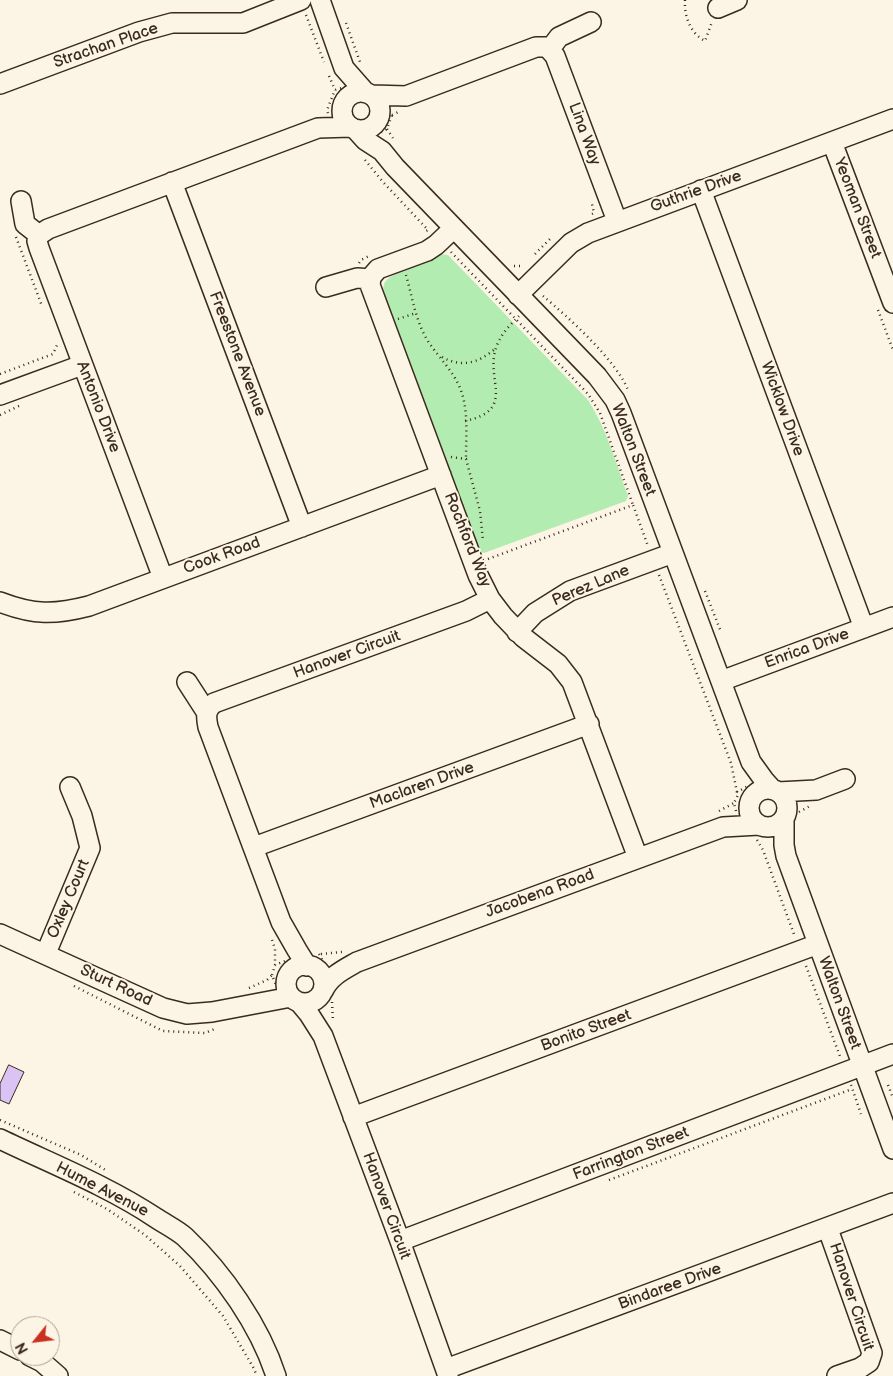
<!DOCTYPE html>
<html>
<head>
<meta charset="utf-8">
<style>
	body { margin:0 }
	#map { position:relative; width:893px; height:1376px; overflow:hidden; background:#fcf5e5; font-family:"Balsamiq Sans",sans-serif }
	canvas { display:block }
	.north { position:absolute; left:10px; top:1316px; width:50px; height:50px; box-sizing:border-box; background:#fcf5e5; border:1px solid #afa495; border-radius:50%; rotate:241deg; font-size:14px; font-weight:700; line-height:20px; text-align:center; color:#3b2a1e }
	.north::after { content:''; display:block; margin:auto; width:18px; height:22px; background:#c8321e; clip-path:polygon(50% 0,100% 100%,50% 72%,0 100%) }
</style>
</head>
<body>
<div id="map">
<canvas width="893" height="1376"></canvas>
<div class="north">N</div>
</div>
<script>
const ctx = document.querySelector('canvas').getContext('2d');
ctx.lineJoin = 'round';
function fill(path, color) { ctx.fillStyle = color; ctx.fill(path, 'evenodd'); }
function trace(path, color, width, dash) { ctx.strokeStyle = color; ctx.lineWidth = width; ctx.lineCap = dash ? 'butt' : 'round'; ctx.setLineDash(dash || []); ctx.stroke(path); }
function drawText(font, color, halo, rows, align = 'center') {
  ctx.font = font + ' "Balsamiq Sans",sans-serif'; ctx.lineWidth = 4; ctx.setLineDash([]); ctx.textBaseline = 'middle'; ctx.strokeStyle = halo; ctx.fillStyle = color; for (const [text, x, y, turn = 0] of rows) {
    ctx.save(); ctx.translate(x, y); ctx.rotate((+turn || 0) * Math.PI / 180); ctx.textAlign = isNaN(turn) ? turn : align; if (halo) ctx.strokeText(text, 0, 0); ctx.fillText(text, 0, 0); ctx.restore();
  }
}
const green = new Path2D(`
	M440,254L448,255L588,400C607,429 616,464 628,496L626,501L484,553L479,551L386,304C385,298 382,291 384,284C389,271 428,264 440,254Z`);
const building = new Path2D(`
	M9,1065L24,1072L9,1104L0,1100V1084Z`);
const path = new Path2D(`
	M685,0C684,16 690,33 705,41L712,22
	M306,15L324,62
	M346,23L360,62
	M329,76L335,90
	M328,113L327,110L335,90L342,88
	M392,115L398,112
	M387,129L393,138
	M381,132L387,129L392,115
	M365,160L383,182L428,230L426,231
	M592,214L594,213L592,204
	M16,237L42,306
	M451,252L588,394L600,413L633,505
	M535,254L552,237
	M359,263L361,260L369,256
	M514,266H524
	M406,275C412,296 415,318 426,338C438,358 457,373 463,397C468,416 466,439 466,459
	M543,296C568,317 616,360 628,390
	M878,310L893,350
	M398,319L416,313
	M442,357C462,368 478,363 495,349
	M0,374L53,354L57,345
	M0,415L21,405
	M465,421C517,410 485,380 496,348C500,335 510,325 519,316
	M451,457L466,459L480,511L483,541
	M488,559L633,505L648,546
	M659,575L731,763L737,792
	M705,591L721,632
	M719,811L734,803
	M736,811L734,803L738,795L737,792L750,785
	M799,812L810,806
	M757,840L763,850L795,937
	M272,940L275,949V965
	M319,954L325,964
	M321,954L342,952
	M806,966L841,1059
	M272,975L275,965L285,961
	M74,986L163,1031L205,1033L217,1028
	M249,988L267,980L272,975L276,985
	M332,1002L333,1022
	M851,1085L861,1114
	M888,1085L893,1098
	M0,1120L81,1155L107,1171
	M609,1180L852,1089
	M74,1192L107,1209L145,1235L180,1266L223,1316L253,1367L257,1376`);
const minor = new Path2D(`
	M320,0L344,68L366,93
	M718,8L737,0
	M550,49L559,37L591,22
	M0,84L139,32L172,23H243L301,0
	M342 111a19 19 0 1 1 38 0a19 19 0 1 1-38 0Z
	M372,95L406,96L536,47H547L555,56L617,221
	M356,130L365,140L382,151L395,167L597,376L615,400L621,413L751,762L764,780L773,790
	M832,142L893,303
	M172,182L302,527
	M701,190L864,628
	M21,201L25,224L39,235
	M454,228L436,245L427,251L378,269L371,277L370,285L478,575L490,599L503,616L523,637L558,664L572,682L638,858
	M326,287L357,278L371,279
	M518,295L571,243L588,233L893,119
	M0,395L82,365
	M163,578L39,248L37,241L39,235L48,229L318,128L351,127
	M0,602C34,615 54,615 89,606L441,475
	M517,632L535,613L570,591L673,553
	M721,681L893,617
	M187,682L207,713
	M749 808a19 19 0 1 1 38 0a19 19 0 1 1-38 0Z
	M778,792L816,790L845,779
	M784,818V845L786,856L893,1149
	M254,847L589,724
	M0,934L163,1008L187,1014L212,1012L291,997
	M46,953L90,848L82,816L70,787
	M286 984a19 19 0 1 1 38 0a19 19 0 1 1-38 0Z
	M307,966L297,950L281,922L208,727C206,717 205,710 214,703L466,611L490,599
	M323,991C330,976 343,970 357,962L723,827L759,825
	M299,1002L309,1014L323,1036L400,1241L448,1376
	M353,1117L818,944
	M0,1139C52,1164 108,1186 156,1218C165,1224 177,1230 185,1237C223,1273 260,1326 276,1376
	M828,1229L872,1353L869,1362L860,1368L837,1376
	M400,1241L893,1054
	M0,1340L20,1350
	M30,1356L42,1362L58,1376
	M446,1369L893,1203`);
const streetNames = [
	["Strachan Place",106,46,-19],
	["Lina Way",584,134,70],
	["Guthrie Drive",696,192,-20],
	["Yeoman Street",857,208,69],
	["Freestone Avenue",237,354,69],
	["Antonio Drive",98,407,69],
	["Wicklow Drive",782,409,70],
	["Walton Street",633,450,69],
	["Rochford Way",467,540,68],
	["Cook Road",222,556,-20],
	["Perez Lane",591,586,-23],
	["Enrica Drive",807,649,-20],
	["Hanover Circuit",347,655,-20],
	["Maclaren Drive",422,786,-20],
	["Jacobena Road",540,894,-20],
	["Oxley Court",69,899,-67],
	["Sturt Road",116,986,25],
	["Walton Street",839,1003,70],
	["Bonito Street",586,1031,-20],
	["Farrington Street",631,1154,-21],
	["Hume Avenue",102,1190,27],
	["Hanover Circuit",386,1206,70],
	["Bindaree Drive",670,1287,-20],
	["Hanover Circuit",851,1297,72]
];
fill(green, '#b3ecb0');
fill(building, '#dbc3f3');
trace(building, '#3b2a1e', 1);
trace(minor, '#3b2a1e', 22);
trace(path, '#3b2a1e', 2.5, [1, 4]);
trace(minor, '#fcf5e5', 19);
drawText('16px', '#3b2a1e', '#fcf5e5', streetNames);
</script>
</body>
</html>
